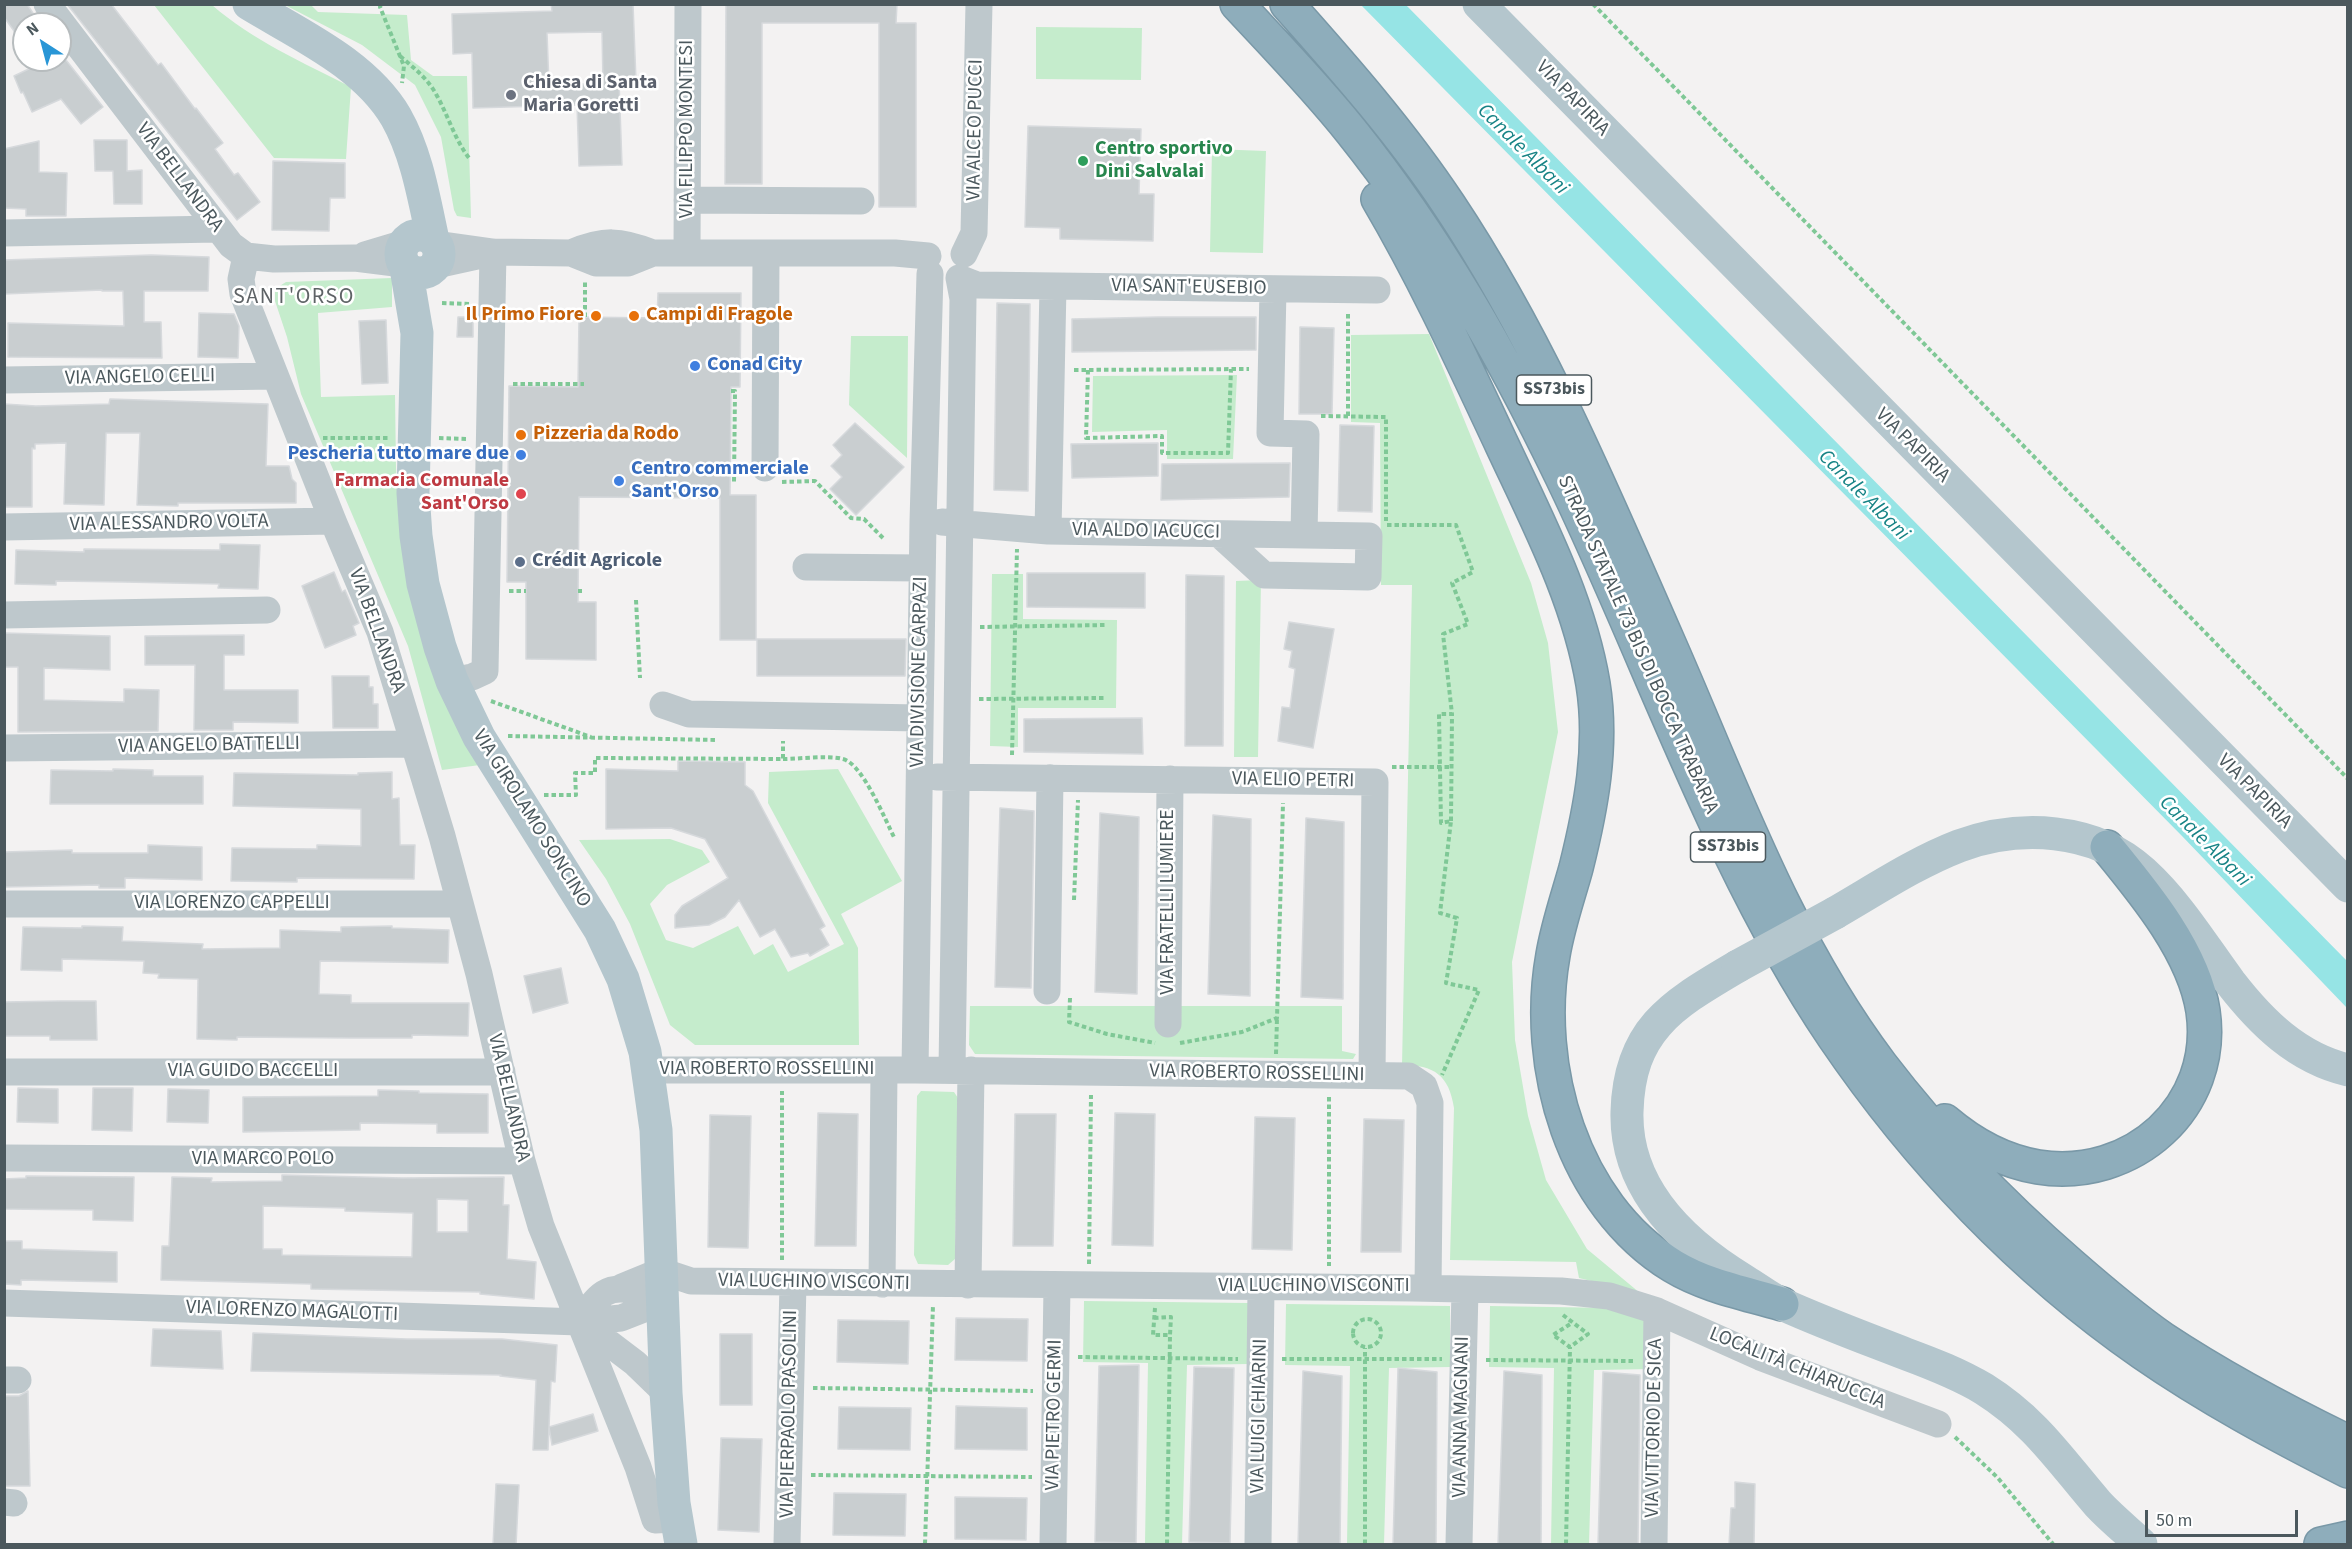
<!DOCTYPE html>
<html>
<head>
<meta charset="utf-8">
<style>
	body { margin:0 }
	#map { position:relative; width:2352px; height:1549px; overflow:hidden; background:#f3f2f2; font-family:"Source Sans 3",sans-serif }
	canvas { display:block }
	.frame { position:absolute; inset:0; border:6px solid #4b585d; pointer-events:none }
	.north { position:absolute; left:12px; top:12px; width:60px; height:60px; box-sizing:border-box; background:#fff; border:2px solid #b7bcbe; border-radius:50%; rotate:324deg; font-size:16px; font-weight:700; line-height:24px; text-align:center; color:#4b585d }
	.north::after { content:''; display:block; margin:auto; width:21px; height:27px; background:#2996d6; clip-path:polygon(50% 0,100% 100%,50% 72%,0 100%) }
	.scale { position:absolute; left:2145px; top:1510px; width:153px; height:27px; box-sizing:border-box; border:3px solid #4b585d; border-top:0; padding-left:8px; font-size:18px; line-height:21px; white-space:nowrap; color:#4b585d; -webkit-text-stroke:4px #fff; paint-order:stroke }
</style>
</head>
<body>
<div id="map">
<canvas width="2352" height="1549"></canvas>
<div class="frame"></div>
<div class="north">N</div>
<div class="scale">50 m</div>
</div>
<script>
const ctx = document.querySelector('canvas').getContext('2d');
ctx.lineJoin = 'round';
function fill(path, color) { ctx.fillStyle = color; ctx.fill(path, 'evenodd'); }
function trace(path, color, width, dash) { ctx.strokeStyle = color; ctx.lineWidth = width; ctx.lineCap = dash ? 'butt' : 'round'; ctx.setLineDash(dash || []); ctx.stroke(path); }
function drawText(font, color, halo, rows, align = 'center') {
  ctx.font = font + ' "Source Sans 3",sans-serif'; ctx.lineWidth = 5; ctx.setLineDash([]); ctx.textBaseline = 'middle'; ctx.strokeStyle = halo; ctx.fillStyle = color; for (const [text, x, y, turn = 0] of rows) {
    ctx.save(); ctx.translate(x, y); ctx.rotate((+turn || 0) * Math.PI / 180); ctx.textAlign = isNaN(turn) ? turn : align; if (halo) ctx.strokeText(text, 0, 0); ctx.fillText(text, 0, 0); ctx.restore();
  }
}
const green = new Path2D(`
	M154,5H212C252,40 304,63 351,87L346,159L274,158Z
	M285,5H311L318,12L407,15L411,60L433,76H467L471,218L457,216L454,210L441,137L415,85L362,45Z
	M1036,27L1142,28L1141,80L1036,79Z
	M1212,149L1266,151L1263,253L1210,252Z
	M392,278V307L318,313L321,397L395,395L396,468L401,539L480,765L442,770L408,646L301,394L287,337L275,301V289L286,282Z
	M1429,334L1531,583L1548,643L1558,732L1512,962L1515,1040L1528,1116L1546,1180L1587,1249L1640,1293L1579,1278L1576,1262L1450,1260L1454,1108C1449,1075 1434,1065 1402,1065L1412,585H1381L1380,423L1351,422V335Z
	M851,336H908L907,458L849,405Z
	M1237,375L1233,459H1167V430L1092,432L1093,376Z
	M992,574H1023V619L1117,620L1116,708H1018V747L990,746Z
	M1261,580L1258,757H1234L1236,581Z
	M838,769L902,881L841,914L858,948L859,1045H695L670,1025L630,924L606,879L579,840L670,839L702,850L710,862L667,885L650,904L666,940L693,948L738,926L754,955L773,944L788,972L844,944L768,803L769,772Z
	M970,1006H1342V1051L1356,1054L1353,1059L975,1054L969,1045Z
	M921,1091L954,1092L958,1098L955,1259L948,1265L918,1264L914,1255L917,1096Z
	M1084,1301L1248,1303V1364L1187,1365L1182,1544L1145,1543L1148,1363L1083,1362Z
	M1286,1304L1450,1306V1367L1389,1368L1384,1544H1347L1350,1366L1285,1365Z
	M1490,1306L1613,1308L1654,1322L1652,1369L1594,1370L1589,1544H1551L1554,1368L1489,1367Z`);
const water = new Path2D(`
	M1361,5H1406L2347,961V1008L2182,836Z`);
const building = new Path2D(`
	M4,4H27L40,24H24V45L4,17Z
	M67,4H111L158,65L161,63L195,109L196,108L223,143L215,149L234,175L238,173L260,202L237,220Z
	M551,4H633L636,81H619L622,165L579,166L577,105L473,108L472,53L453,54L452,14L552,11ZM602,32L603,83L549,85L547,33Z
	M726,4H897L896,23H916V207H879V23H762V184H725Z
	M34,60H66L103,107L81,124L61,99L32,112L23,92L21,93L14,76L37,65Z
	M1028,126L1141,129L1139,194H1154L1153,241L1060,239V228L1025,227Z
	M94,140H127V171L142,170V204H114L113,171H95Z
	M39,141V172L67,173L66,216H26V209L4,208V149Z
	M273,161L345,163V198H330L329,231L272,230Z
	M151,255L209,257L208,291H144V322H161L162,358L8,357V323L124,326L123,291H102V290L4,294V260Z
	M658,293H741L740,387H731L730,495H756V640H720V498L579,497L578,602H596V660L526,659V582H507L509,386L578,387L579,317L657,318Z
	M997,303L1030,304L1028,491L994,490Z
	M199,313L234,314L239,326L238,358L198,357Z
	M458,317H473V337H457Z
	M1158,317H1256V350L1072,352V319Z
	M386,320L388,383L362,384L359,321Z
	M1300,327L1334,328L1332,414H1299Z
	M110,399L268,404L266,466H289L292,479L296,483V503H178V506L137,505L140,433H106L104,505L64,504L66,443L35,444V449L32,448V507H4V404L36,406L109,404Z
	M855,423L904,467L856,515L830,489L842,477L831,466L842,455L833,445Z
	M1340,425L1374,426L1372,512L1338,511Z
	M1158,443V476L1072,478L1071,444Z
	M1290,463L1289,497L1161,500L1162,464Z
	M220,544L260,545L258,589L218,588L219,584L124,582L56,581V585L15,584L16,550L84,552V549L220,550Z
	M334,572L342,592L345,590L359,623L353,626L356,635L325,648L302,586Z
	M1027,573H1145V608L1027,607Z
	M1186,575L1224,576L1223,746H1185Z
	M1289,622L1334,629L1313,748L1278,741L1282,707L1290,708L1295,669L1289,667L1292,651L1284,649Z
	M4,633L110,636V670L44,668V700L124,702V689L159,690L158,731L18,732V667H4Z
	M244,635V655H224V690H298V723L233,722V730H194L195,665H145V636Z
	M757,639H906L905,676H757Z
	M332,676H369V687H373V704H378V728H333Z
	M1142,718L1143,754L1024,752V719Z
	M678,761L745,762V785L753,791L825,926L820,929L829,945L810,956L808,953L791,957L775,929L760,937L739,900L725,917L709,925L675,928V915L682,906L728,878L705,839L671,828L606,829V769L678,771Z
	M113,769L153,770V776H203V804H50L51,770L113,771Z
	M392,772V799L399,798L400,845H415L414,879L297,878V882L231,881L232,848L317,849V845L361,846V809L233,806L234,773L358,775V773Z
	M1000,808L1034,811L1031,988L995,987Z
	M1100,813L1139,817L1137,994L1095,992Z
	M1213,815L1251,819L1250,996L1208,994Z
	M1306,818L1344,822L1343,999L1301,997Z
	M148,845L202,847V880L125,878V888H99V885L4,887V852L72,850V853H148Z
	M82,926L123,927L122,941L203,944L202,949L280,948V930L341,932V927L392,926V928L449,930L448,963L320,961L319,994L351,995V1003H469L468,1036L412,1035V1038H350L237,1037V1040L197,1039L198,979L158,978L159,974L143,973L144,961L62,959V971L21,970L23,927L82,928Z
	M561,968L568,1003L533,1013L524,976Z
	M61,1001H96L97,1040H50V1036H4V1002Z
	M18,1088L58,1089V1123L17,1122Z
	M93,1088H133L132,1131L92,1130Z
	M168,1089L209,1090L208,1123L167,1122Z
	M378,1090L419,1091V1093L488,1094V1133H437V1124L360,1123V1130L243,1132V1097L378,1096Z
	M818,1113L858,1114L856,1246H815Z
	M1115,1113L1155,1114L1153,1246L1112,1245Z
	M1015,1114H1056L1053,1246H1013Z
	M710,1115L751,1116L748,1248L708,1247Z
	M1255,1117L1295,1118L1292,1250L1252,1249Z
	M1364,1119L1404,1120L1401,1252H1361Z
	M282,1175L403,1178L504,1177L503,1205H509L507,1259L536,1262L534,1299L480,1294V1292L311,1289V1284L161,1280L162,1246H169L172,1177L212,1178L211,1182L282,1181ZM437,1199L468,1200V1232H437ZM263,1206L345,1208V1211L413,1213L412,1257L282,1255V1249H263Z
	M26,1176L134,1177L133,1221L93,1220V1210L4,1209V1179L26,1178Z
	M4,1241H22V1249L117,1252V1282L21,1280V1285L4,1284Z
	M956,1318L1028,1319L1027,1361L955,1360Z
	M838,1320L909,1321L908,1364L837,1362Z
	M153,1329L221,1331L223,1369L151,1366Z
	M253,1333L407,1339H502L557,1345L555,1382L551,1381L549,1427L593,1414L598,1431L552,1445L549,1427L548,1450H533L536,1380L500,1376L501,1375L251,1371Z
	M720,1334H752V1405H720Z
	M1139,1365L1136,1543L1095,1542L1099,1366Z
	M1194,1367L1234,1368L1230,1543L1189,1542Z
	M1398,1368L1437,1372L1436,1545H1393Z
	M1303,1371L1342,1376L1340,1545H1298Z
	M1504,1371L1542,1375L1541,1545H1498Z
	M1603,1372L1640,1375L1638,1545H1598Z
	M28,1391L30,1486H4V1396H19Z
	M956,1406L1027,1408V1450L955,1449Z
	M839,1407L911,1408L910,1450L838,1449Z
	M721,1438L762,1439L759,1532L718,1530Z
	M1735,1482L1755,1484L1754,1545H1729L1731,1508H1735Z
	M496,1484L519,1485L516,1545H493Z
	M834,1493L906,1494L905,1536L833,1535Z
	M955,1497L1027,1498L1026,1540L955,1539Z`);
const path = new Path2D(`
	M381,4L380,7L404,66L402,83
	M1593,4L2348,779
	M400,56C414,68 427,78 436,94C448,115 454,138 469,158
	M442,303L471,304
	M585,317V282
	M1074,370L1249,369
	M1088,370L1086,438L1162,436V453H1228L1231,369
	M513,384H584
	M731,391H735L734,483
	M1321,416L1386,417V521
	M1348,416V312
	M323,438H390
	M439,438L468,439
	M782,482L815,481L851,518L864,519L883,538
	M1387,525H1456L1473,572L1452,583L1468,624L1443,634L1452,714H1439L1441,823L1451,821L1440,913L1457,918L1446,983L1479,990L1442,1075
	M509,591H526
	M578,591H582
	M636,600L640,678
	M980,627L1107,625
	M979,699L1105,698
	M491,701L591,737
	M508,736L717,740
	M1012,755L1017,549
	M783,759C799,759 828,755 843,759C863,764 885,820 895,839
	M1392,767H1451
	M544,795H576L575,773H595V758L783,759V741
	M1451,821L1452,714
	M1074,900L1078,800
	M1070,998L1069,1022L1107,1034L1155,1043
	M1180,1043L1242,1032L1277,1018L1283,803
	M1276,1054L1277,1018
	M1329,1097V1266
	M782,1260V1091
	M1089,1264L1091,1095
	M1563,1315L1588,1334L1570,1347L1553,1335L1572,1323
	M1154,1318L1171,1317L1170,1335H1153L1155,1308
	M1353 1333a14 14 0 1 1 28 0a14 14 0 1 1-28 0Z
	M1078,1357L1238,1359
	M1282,1359H1442
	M1486,1360L1634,1361
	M813,1388L1033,1391
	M1955,1437L1998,1478L2053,1544
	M811,1475L1032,1477
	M925,1544L933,1305
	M1167,1544L1170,1335
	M1365,1544V1348
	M1566,1544L1570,1347`);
const minor = new Path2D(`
	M47,4L231,245L246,256L274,259L355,258L403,264
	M687,200L861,201
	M4,233L217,229
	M436,244L493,252L571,253L596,263H628L653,253
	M571,253C604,239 620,240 653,253H895L928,256
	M687,253L688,4
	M964,254L974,233L979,4
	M365,255L405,243
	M246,256L241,279L243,294L333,521L380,632L442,836L479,974L522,1161L541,1226L638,1467L655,1520L676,1519
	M436,265L477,256
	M959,278L977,285L1377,290
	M1273,289L1270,433L1306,434L1304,535
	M4,380L275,376
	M765,468L766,253
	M942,522L1048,531L1369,536L1368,577L1264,575L1219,534
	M4,527L333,521
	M1048,531L1053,286
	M806,567L922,568
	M4,615L267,610
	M452,681L472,677L485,671L493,252
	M663,705L689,714L920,718
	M4,748L413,744
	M937,777L1375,782L1372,1075
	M4,904H459
	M1047,991L1050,778
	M1168,1024L1170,779
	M649,1070H915L1409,1076L1424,1086L1430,1103L1428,1288
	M915,1070L923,522L930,274
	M952,1070L963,299L959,278
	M4,1072H502
	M4,1158L522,1161
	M882,1284L884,1070
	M968,1285L971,1070
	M622,1287L661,1271L691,1281L1413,1288L1561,1291L1609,1296L1657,1311L1760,1357L1938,1424
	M4,1303L580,1322L621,1318L662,1302
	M580,1322C597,1297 606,1282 638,1292
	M581,1322L635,1363L666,1393
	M4,1380H18
	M4,1502L14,1503
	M787,1544L793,1283
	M1053,1544L1057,1286
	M1258,1544L1261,1287
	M1459,1544L1465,1290
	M1654,1544L1657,1311`);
const major = new Path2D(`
	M249,4C300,35 365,64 396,117C417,154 424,199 433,240
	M1479,4L2348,886
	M401 254a19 19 0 1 1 38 0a19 19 0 1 1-38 0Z
	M406,268L417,333L413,493L416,536L423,584L440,647L452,681L479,737L600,930L623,979L645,1052L656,1130L666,1393L674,1503L681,1544
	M1835,913C1875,890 1915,863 1959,846C2019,824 2094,827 2143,872C2178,904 2202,944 2230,982C2261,1022 2297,1058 2348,1070
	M1738,966C1674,1004 1629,1028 1627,1112C1625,1190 1684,1244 1745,1281C1758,1289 1771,1299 1784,1305C1824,1323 1865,1338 1906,1354C1933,1364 1959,1374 1984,1389C2035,1421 2060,1460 2098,1504C2111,1518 2127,1531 2141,1544`);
const highway = new Path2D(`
	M1237,4C1276,46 1316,87 1351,131C1436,237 1503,355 1562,477C1652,663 1718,865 1834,1037C1917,1159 2022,1269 2143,1353C2208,1398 2277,1435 2348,1471
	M1287,4C1344,68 1402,134 1449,205C1539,340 1602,491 1667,639C1731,784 1784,937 1881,1065C1937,1138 2001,1204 2070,1264C2101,1291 2130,1316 2163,1339C2222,1378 2284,1411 2348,1442
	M1378,199C1425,279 1463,362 1502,445C1538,522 1579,600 1593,684C1603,746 1591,808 1576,868C1568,897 1558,925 1553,955C1533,1066 1572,1204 1673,1266C1706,1286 1745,1293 1782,1304
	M1945,1121C1972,1144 2002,1161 2038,1167C2132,1182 2217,1107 2203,1011C2194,952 2144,892 2107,847
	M2321,1544L2348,1538`);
const majorBridge = new Path2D(`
	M1738,966L1835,913`);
const markers = [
	[511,95,6,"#6b7280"],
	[1083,161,6,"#2e9e5b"],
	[596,316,6,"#e8710a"],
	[634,316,6,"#e8710a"],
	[695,366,6,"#3f7fe0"],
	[521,435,6,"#e8710a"],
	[521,455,6,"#3f7fe0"],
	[619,481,6,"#3f7fe0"],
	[521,494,6,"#e0444e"],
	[520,562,6,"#5c6f8a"]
];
const shields = [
	[1554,390,75],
	[1728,847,75]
];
const shieldNames = [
	["SS73bis",1554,390],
	["SS73bis",1728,847]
];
const worshipNames = [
	["Chiesa di Santa",523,84],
	["Maria Goretti",523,107]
];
const streetNames = [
	["VIA PAPIRIA",1572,99,46],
	["VIA FILIPPO MONTESI",688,129,-90],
	["VIA ALCEO PUCCI",976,130,-89],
	["VIA BELLANDRA",179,178,53],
	["VIA SANT'EUSEBIO",1189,288,1],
	["VIA ANGELO CELLI",140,378,-1],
	["VIA PAPIRIA",1912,446,45],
	["VIA ALESSANDRO VOLTA",169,524,-1],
	["VIA ALDO IACUCCI",1146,532,1],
	["VIA BELLANDRA",376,631,70],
	["STRADA STATALE 73 BIS DI BOCCA TRABARIA",1637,645,66],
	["VIA DIVISIONE CARPAZI",920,672,-89],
	["VIA ANGELO BATTELLI",209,746,-1],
	["VIA ELIO PETRI",1293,781,1],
	["VIA PAPIRIA",2254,792,45],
	["VIA GIROLAMO SONCINO",531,819,58],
	["VIA FRATELLI LUMIERE",1169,902,-90],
	["VIA LORENZO CAPPELLI",232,904],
	["VIA ROBERTO ROSSELLINI",767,1070],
	["VIA GUIDO BACCELLI",253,1072],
	["VIA ROBERTO ROSSELLINI",1257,1074,1],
	["VIA BELLANDRA",508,1098,77],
	["VIA MARCO POLO",263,1160],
	["VIA LUCHINO VISCONTI",814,1283,1],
	["VIA LUCHINO VISCONTI",1314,1287],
	["VIA LORENZO MAGALOTTI",292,1312,2],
	["LOCALITÀ CHIARUCCIA",1797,1369,22],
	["VIA PIERPAOLO PASOLINI",790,1414,-89],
	["VIA PIETRO GERMI",1055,1415,-89],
	["VIA LUIGI CHIARINI",1260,1416,-89],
	["VIA ANNA MAGNANI",1462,1417,-89],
	["VIA VITTORIO DE SICA",1655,1428,-89]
];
const leisureNames = [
	["Centro sportivo",1095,150],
	["Dini Salvalai",1095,173]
];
const foodNames = [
	["Il Primo Fiore",584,316,"right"],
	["Campi di Fragole",646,316],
	["Pizzeria da Rodo",533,435]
];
const shopNames = [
	["Conad City",707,366],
	["Pescheria tutto mare due",509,455,"right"],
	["Centro commerciale",631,470],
	["Sant'Orso",631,493]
];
const healthNames = [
	["Farmacia Comunale",509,482],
	["Sant'Orso",509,505]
];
const serviceNames = [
	["Crédit Agricole",532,562]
];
const waterNames = [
	["Canale Albani",1522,150,45],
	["Canale Albani",1863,496,45],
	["Canale Albani",2204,842,45]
];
const quarterNames = [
	["SANT'ORSO",294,298]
];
fill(green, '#c5eccc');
fill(water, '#96e4e5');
fill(building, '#c9ced0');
trace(building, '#d6d9dc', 1.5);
trace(highway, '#7998a7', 36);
trace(path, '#7fc896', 4, [4.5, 3]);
trace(minor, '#bec8cc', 27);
trace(major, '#b4c6cd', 33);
trace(highway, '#8eadbb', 33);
trace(majorBridge, '#b4c6cd', 33);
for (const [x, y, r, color] of markers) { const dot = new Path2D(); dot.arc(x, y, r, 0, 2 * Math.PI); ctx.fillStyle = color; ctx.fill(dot); trace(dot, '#fff', 2); }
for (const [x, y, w] of shields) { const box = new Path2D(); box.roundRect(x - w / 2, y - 15, w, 30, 4.5); ctx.fillStyle = '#fff'; ctx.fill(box); trace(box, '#4b585d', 1.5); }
drawText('bold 18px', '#4b585d', null, shieldNames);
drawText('bold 20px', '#5b616d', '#fff', worshipNames, 'left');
drawText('20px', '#4b585d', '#fff', streetNames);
drawText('bold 20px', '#27864d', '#fff', leisureNames, 'left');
drawText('bold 20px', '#c56008', '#fff', foodNames, 'left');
drawText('bold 20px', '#366cbe', '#fff', shopNames, 'left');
drawText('bold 20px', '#be3a42', '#fff', healthNames, 'right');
drawText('bold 20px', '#4e5e75', '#fff', serviceNames, 'left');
drawText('italic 21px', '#178385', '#fff', waterNames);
ctx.letterSpacing = '1.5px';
drawText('22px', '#5e6366', '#fff', quarterNames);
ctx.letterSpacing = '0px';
</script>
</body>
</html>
